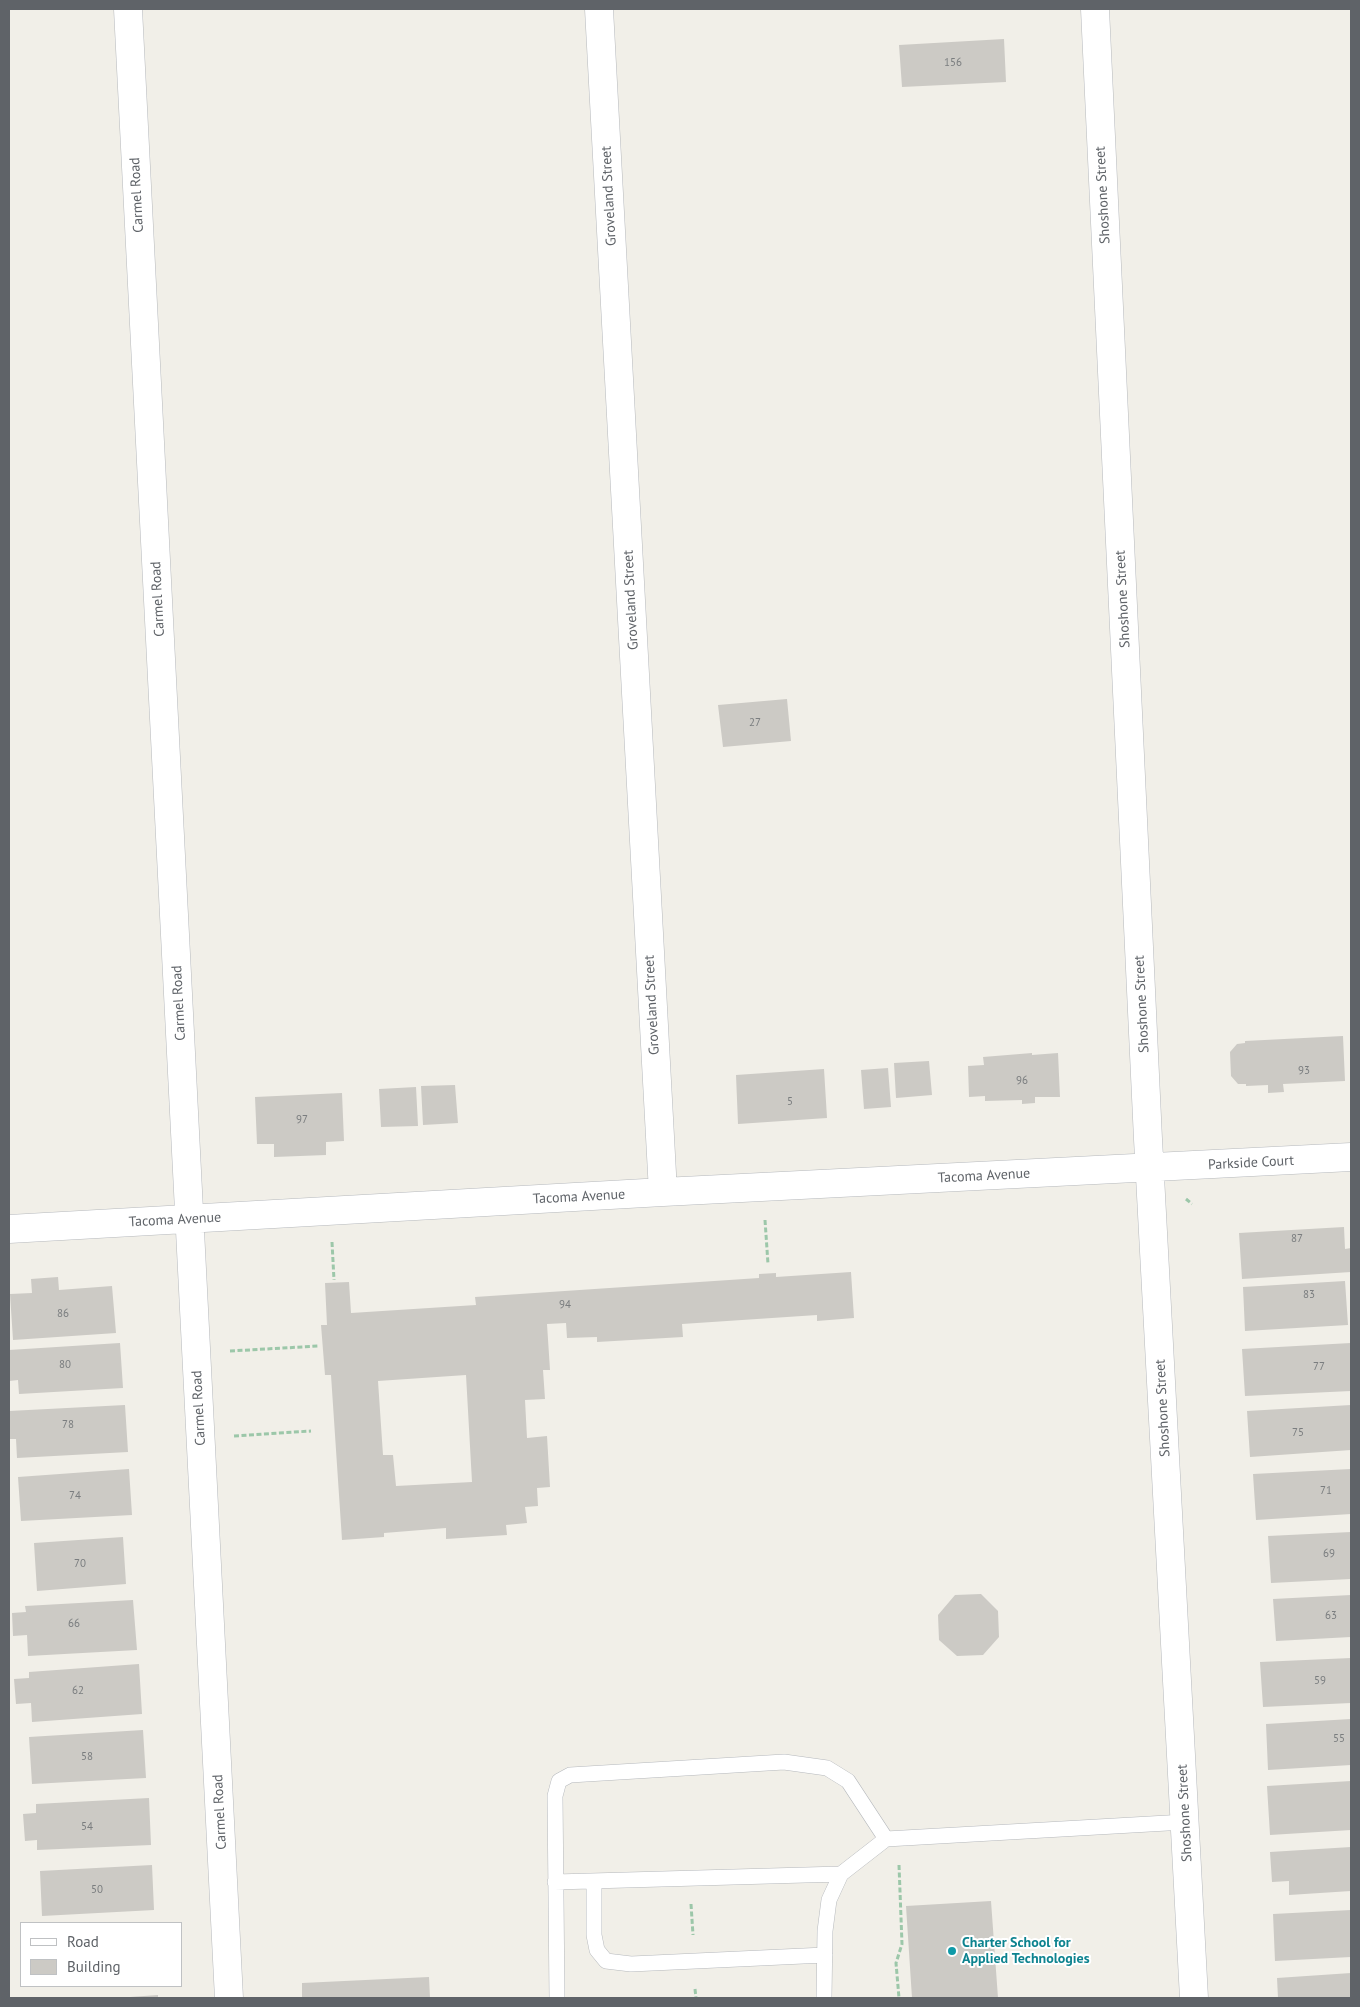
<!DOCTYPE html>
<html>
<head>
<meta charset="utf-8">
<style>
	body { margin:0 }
	#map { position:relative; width:1360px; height:2007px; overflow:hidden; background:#f1efe8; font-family:"PT Sans",sans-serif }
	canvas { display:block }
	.frame { position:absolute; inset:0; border:10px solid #5f6368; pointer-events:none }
	.legend { position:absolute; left:20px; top:1922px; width:162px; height:65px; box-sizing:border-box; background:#fff; border:1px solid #bfc1c3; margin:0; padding:6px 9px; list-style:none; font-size:15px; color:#5f6368 }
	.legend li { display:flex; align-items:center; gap:10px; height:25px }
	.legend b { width:25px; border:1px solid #bfc1c3 }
</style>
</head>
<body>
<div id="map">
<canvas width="1360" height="2007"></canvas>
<div class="frame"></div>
<ul class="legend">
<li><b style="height:6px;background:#fff"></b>Road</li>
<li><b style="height:14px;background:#cccac5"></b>Building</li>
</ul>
</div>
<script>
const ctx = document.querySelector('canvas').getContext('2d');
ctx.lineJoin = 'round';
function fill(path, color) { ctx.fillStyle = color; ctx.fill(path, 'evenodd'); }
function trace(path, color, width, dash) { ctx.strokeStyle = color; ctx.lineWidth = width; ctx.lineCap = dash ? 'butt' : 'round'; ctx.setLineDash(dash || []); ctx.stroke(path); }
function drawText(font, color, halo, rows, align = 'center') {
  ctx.font = font + ' "PT Sans",sans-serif'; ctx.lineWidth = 4; ctx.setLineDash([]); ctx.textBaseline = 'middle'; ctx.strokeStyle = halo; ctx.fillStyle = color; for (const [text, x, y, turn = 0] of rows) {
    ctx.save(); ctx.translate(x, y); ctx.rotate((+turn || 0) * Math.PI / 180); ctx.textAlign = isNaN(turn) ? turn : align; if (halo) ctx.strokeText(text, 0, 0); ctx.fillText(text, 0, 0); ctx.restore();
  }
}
const building = new Path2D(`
	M1004,39L1006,82L902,87L899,45Z
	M787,699L791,741L723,747L718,705Z
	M1343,1036L1345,1081L1283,1084L1284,1092L1268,1093V1085L1246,1086V1084H1238L1231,1076L1230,1052L1237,1044L1245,1043V1041Z
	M1032,1053V1055L1058,1053L1060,1097H1035V1103L1022,1104V1100L985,1101V1096L969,1097L968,1066L984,1065L983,1057Z
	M929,1061L932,1095L896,1098L894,1063Z
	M888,1068L891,1107L864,1109L861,1070Z
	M824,1069L827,1118L738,1124L736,1075Z
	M455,1085L458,1123L423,1125L421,1086Z
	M416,1087L418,1126L381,1127L379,1089Z
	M342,1093L344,1141L326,1142V1155L274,1157V1144H257L255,1097Z
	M1344,1227L1345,1249L1351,1248V1272L1242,1279L1239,1233Z
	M851,1272L854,1318L817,1321V1315L682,1324L683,1337L597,1342V1337L567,1338L566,1323L547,1324L550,1370H543L545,1399L525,1400L527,1438L547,1436L550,1487L537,1488L538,1506L525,1507L527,1523L506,1525L507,1535L446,1539V1528L384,1533V1537L342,1540L331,1375H325L321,1325H327L325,1283L349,1282L351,1313L476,1305L475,1297L759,1278V1274L776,1273V1277ZM466,1375L472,1482L396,1486L393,1455H383L378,1381Z
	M58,1277L59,1290L112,1286L116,1333L13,1340L10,1294L32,1293L31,1279Z
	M1345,1281L1348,1325L1245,1331L1243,1287Z
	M120,1343L123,1388L19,1394L18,1380L9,1381V1350Z
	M1351,1343V1391L1245,1396L1242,1349Z
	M125,1405L128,1452L17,1458L16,1439H9V1411Z
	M1351,1405V1450L1250,1457L1247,1411Z
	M129,1469L132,1515L21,1521L18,1477Z
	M1351,1469V1514L1256,1520L1253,1474Z
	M1351,1532V1579L1271,1583L1268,1536Z
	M123,1537L126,1584L37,1591L34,1543Z
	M981,1594L998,1611L999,1637L983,1655L957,1656L939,1640L938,1615L955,1595Z
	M1351,1595V1637L1276,1641L1273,1599Z
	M133,1600L137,1650L28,1656L27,1635L13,1636L12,1613L26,1612L25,1606Z
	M1351,1658V1703L1263,1707L1260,1662Z
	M139,1664L142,1714L32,1722L31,1703L16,1704L14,1679L29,1678V1672Z
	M1351,1719V1765L1268,1770L1266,1724Z
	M143,1730L146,1778L32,1784L29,1737Z
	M1351,1781V1830L1270,1835L1267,1786Z
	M149,1798L151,1845L37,1850V1840L25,1841L23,1814L36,1813V1804Z
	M1351,1847V1891L1289,1895V1881L1272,1882L1270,1852Z
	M152,1865L154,1910L42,1916L40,1871Z
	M991,1901L998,1998H912L906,1906Z
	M1351,1910V1957L1275,1961L1273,1914Z
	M1351,1973V1998H1278L1277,1978Z
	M429,1977L430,1998H302V1983Z
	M158,1995V1998H130V1997Z`);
const path = new Path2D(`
	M1186,1199L1192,1204
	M765,1220L768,1264
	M332,1242L334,1280
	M230,1351L319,1346
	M234,1436L311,1431
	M899,1865L902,1944L896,1963L899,1998
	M691,1904L693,1935
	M695,1989L696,1998`);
const service = new Path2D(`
	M594,1881V1935L597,1950L606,1961L631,1964L825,1955
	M555,1882L841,1874
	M557,1998L555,1796L559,1781L570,1775L784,1762L827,1768L848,1781L886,1839
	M824,1998L825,1931L829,1900L841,1874L886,1839L1185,1822`);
const minor = new Path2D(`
	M128,9L229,1998
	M599,9L663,1192
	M1095,9L1148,1139L1194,1998
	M9,1229L663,1192L1351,1157`);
const markers = [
	[952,1951,5,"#0f9aa8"]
];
const numberNames = [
	["156",953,63],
	["27",755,723],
	["93",1304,1071],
	["96",1022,1081],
	["5",790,1102],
	["97",302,1120],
	["87",1297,1239],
	["83",1309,1295],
	["94",565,1305],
	["86",63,1314],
	["80",65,1365],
	["77",1319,1367],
	["78",68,1425],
	["75",1298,1433],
	["71",1326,1491],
	["74",75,1496],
	["69",1329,1554],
	["70",80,1564],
	["63",1331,1616],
	["66",74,1624],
	["59",1320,1681],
	["62",78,1691],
	["55",1339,1739],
	["58",87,1757],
	["54",87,1827],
	["50",97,1890]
];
const streetNames = [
	["Carmel Road",137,195,-93],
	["Shoshone Street",1103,195,-93],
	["Groveland Street",609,196,-93],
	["Carmel Road",158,599,-93],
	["Shoshone Street",1123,599,-93],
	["Groveland Street",631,600,-93],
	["Carmel Road",179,1003,-93],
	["Shoshone Street",1142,1004,-93],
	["Groveland Street",652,1005,-93],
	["Parkside Court",1251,1163,-3],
	["Tacoma Avenue",984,1176,-3],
	["Tacoma Avenue",579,1197,-3],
	["Tacoma Avenue",175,1220,-3],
	["Carmel Road",199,1408,-93],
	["Shoshone Street",1163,1408,-93],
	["Carmel Road",220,1812,-93],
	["Shoshone Street",1185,1813,-93]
];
const cultureNames = [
	["Charter School for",962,1943],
	["Applied Technologies",962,1959]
];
fill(building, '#cccac5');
trace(service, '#b5b8bc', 16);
trace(minor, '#b5b8bc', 29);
trace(path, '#9cc7a9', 3, [5, 2.5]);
trace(service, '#fff', 15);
trace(minor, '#fff', 28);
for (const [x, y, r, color] of markers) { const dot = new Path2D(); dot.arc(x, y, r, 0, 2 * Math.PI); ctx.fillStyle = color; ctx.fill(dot); trace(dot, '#fff', 2); }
drawText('11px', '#7a7d7f', null, numberNames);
drawText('14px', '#5f6368', '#fff', streetNames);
drawText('bold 14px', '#0d838f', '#fff', cultureNames, 'left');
</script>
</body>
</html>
